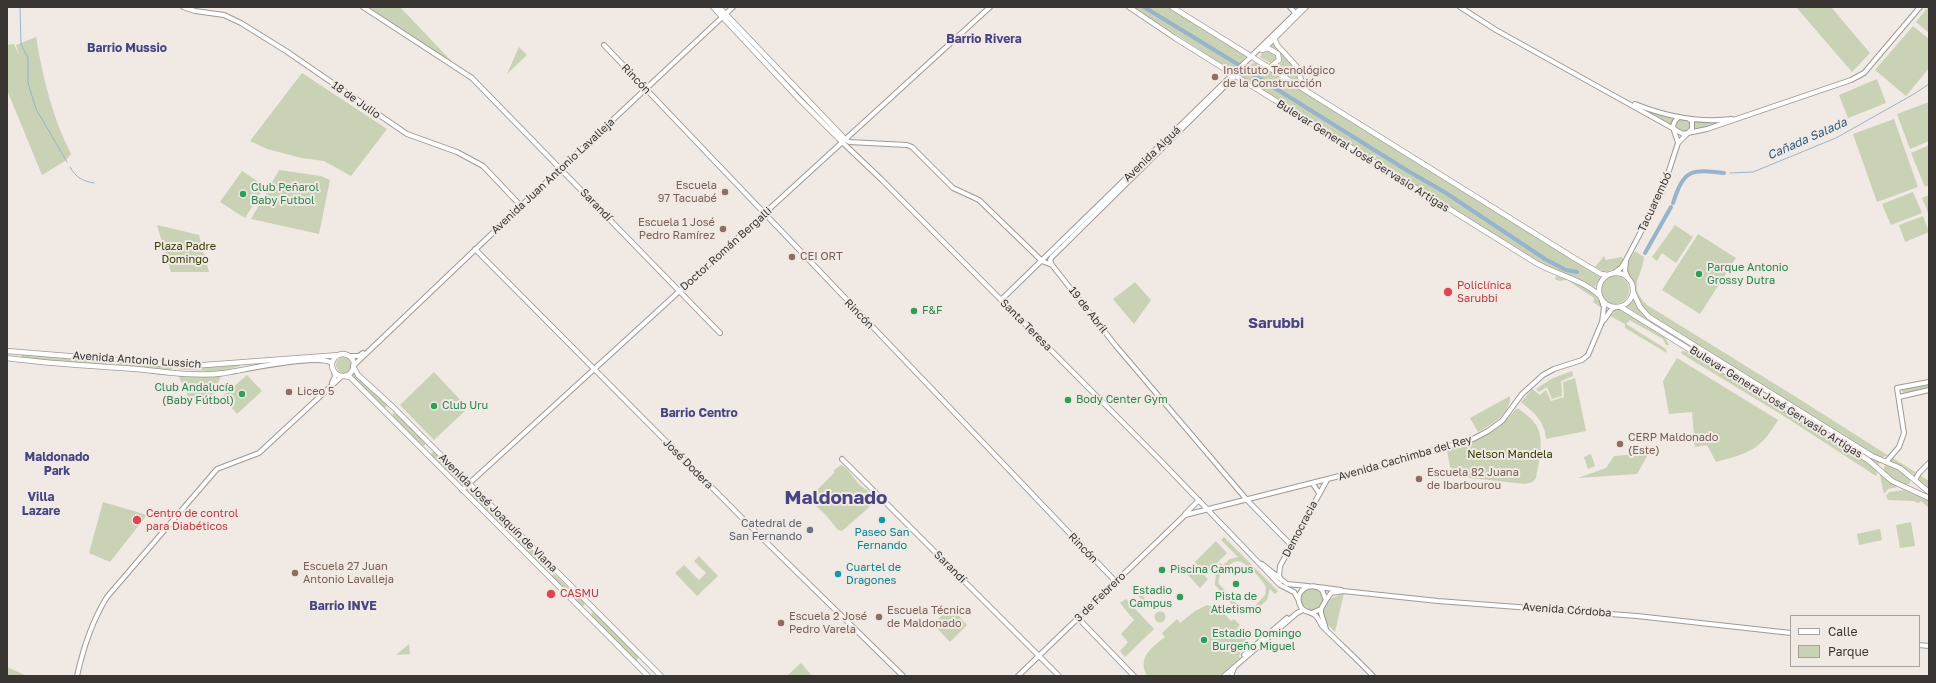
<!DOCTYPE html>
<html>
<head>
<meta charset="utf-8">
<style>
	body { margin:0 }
	#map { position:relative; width:1936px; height:683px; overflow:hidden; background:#f0e9e4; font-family:"Golos Text",sans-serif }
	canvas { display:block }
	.frame { position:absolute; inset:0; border:8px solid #383533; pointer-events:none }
	.legend { position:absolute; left:1790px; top:615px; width:130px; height:52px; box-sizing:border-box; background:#f0e9e4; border:1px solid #a6a19d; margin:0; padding:5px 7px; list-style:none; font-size:12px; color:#383533 }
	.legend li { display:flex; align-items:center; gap:8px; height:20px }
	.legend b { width:20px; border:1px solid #a6a19d }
</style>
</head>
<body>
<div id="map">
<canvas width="1936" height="683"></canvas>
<div class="frame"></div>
<ul class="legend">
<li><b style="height:5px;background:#fff"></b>Calle</li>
<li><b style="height:11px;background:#c9d2b4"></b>Parque</li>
</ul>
</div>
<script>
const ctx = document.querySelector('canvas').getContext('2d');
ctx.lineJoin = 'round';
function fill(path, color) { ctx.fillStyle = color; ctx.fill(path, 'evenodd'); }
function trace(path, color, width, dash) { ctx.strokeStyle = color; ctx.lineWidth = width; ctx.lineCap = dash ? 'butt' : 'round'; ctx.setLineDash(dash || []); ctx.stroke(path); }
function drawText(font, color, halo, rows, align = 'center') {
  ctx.font = font + ' "Golos Text",sans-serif'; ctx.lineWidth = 4; ctx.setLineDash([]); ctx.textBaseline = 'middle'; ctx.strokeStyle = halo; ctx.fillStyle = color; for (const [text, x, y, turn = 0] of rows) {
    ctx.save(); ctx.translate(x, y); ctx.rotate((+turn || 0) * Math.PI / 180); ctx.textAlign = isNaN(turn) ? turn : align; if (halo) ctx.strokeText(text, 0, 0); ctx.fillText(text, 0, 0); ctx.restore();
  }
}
const green = new Path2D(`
	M371,7H400L456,66L370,8Z
	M1133,7H1169L1246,56L1236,69H1230Z
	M1796,7H1831L1870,53L1852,72Z
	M1928,7H1929V33L1916,22Z
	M1913,26L1929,39V68L1906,96L1875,70Z
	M36,37C43,78 52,117 71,154L65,161L42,175L7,90V45L14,44L20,57L16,45Z
	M1273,43L1294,66L1299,82L1276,68L1281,63L1282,56L1277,49L1268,47Z
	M519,47L527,55L507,74Z
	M1268,51L1274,52L1278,58L1272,64L1260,57L1262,53Z
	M1256,62L1600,277L1595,287L1578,278L1552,270L1521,252L1242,77L1241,74L1253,63Z
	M302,73L387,129L351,176L324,161L302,158L267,149L250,141Z
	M1877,79L1886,103L1848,118L1839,95Z
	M1929,102V141L1910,149L1897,114Z
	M1643,109L1673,119L1670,125Z
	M1676 125a7 7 0 1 1 14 0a7 7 0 1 1-14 0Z
	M1894,119L1918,187L1877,202L1853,134Z
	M1694,122H1721L1694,131Z
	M1929,145V185L1925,187L1911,153Z
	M279,170L321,176L330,180L319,234L251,219Z
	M242,171L265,186L245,218L220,202Z
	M1913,192L1922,213L1891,225L1882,204Z
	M1929,195V215L1922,198Z
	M1923,216L1929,232L1905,242L1899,225Z
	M157,225L199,235L209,272H171Z
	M1675,225L1693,237L1676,263L1662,253L1657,261L1652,257Z
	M1698,234L1736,258L1700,314L1662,290Z
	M1635,251L1644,257C1642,278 1627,285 1647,305L1796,397L1889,456L1881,457L1872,454L1651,315L1640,303L1633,281L1627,272L1628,263Z
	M1604,256L1606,260L1621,257L1624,259L1620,267L1605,272L1595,267Z
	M1601 290a14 14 0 1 1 28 0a14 14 0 1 1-28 0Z
	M1556,276C1576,281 1595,287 1603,309L1593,302L1594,298L1567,280L1559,281L1555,279Z
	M1135,282L1151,300L1134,324L1113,299Z
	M1634,299L1642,313L1880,462L1878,466L1864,454L1627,307Z
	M1620,309L1665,337L1669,345H1666L1663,339L1633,322L1630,320L1626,324L1666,349L1667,353L1625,328V324L1610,316L1616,310Z
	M1683,351L1691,353L1866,461L1876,470L1877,474L1876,476L1787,418L1682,354L1681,352Z
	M21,354L107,361V365L21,358Z
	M336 365a8 8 0 1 1 16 0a8 8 0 1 1-16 0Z
	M1677,358L1778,420C1760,450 1750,453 1716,462L1707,445L1695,447L1692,412L1669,414L1663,381Z
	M116,362L173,367L171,370L116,366Z
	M240,364V366L219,372L176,369Z
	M1572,371L1573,376L1561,381L1562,396L1552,399L1547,387L1539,392L1536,389L1551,379Z
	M354,372L387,404L386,407L384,408L351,375Z
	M434,372L468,408L434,440L400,405Z
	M178,375L216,376H221L211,399L199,402L188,396Z
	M247,375L262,391L237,414L222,397Z
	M1575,378L1586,431L1546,439C1545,421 1534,413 1521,402L1532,389L1540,395L1546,390L1551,401L1564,397L1563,382Z
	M1929,384V388L1904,393L1902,392L1903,389Z
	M1510,396C1511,414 1492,424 1478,432L1470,418Z
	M1516,409H1519C1524,413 1530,417 1534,422C1546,436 1539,462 1536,478L1532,482L1525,484L1452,476L1447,451L1449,450C1480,439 1494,436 1516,409Z
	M393,413L397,414L425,442V445L422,446L393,417Z
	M432,452H434L466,483L462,487L431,455Z
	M1649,453L1637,474L1578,478L1606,468L1614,456Z
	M1591,454L1595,466L1588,469L1584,457Z
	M1893,458L1915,472V475L1890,460Z
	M1889,464L1910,478V484L1904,485L1884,472V467Z
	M841,465C849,468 854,480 861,486C866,490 873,493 875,499L874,503L842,531L838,530L826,515L807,498L810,494H813L834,473V470Z
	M1880,475L1881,474L1898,487L1888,489L1884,494Z
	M1920,475L1929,481V490L1919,481Z
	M469,486L508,526V529L505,530L465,490Z
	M1904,490L1929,501V508L1921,501L1919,503L1913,501L1888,500L1886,496L1889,492Z
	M103,502L147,515L110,562L89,553Z
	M1911,522L1915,546L1900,548L1896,525Z
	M1880,529L1882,540L1859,545L1857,534Z
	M516,535H518L548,565L547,569H544L514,539Z
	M1224,537L1278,591L1275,594L1270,589L1267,600L1257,609L1247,613L1236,609L1215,585L1216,574L1222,567L1219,564L1220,563L1223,565L1230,559L1238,557L1221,540ZM1238,561C1247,563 1263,579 1266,588L1265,595L1255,606L1245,609L1239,606L1219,584C1217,573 1228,563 1238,561Z
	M1216,541L1227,553L1206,574L1195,562Z
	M699,556L718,576L697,596L675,573L684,565L699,580L706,573L694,561Z
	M1193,564L1208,579L1200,588L1185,572Z
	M554,574L585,603L584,606H581L552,577V575Z
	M1310,586L1324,592V605L1312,613L1301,607L1299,596Z
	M1133,587L1153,606V608H1151L1131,589Z
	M1344,593L1335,632L1327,624L1322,611L1330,599Z
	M1126,599L1154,629L1125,657L1120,651L1128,642L1121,634L1134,620L1120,603Z
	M1207,605L1220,609L1231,621L1234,619L1240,625L1237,628L1245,637L1248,645L1243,646L1239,656L1240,658L1219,676H1147C1137,657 1152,647 1165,637L1162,633L1177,619L1180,623L1195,611Z
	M951,607L967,625L950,642L933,624Z
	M1154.5 617a5.5 5.5 0 1 1 11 0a5.5 5.5 0 1 1-11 0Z
	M592,612H594L639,656L636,662L591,616Z
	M409,644L410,654L396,655Z
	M801,663L812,676H787Z
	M7,667L27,676H7Z`);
const stream = new Path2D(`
	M20,7L21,44L28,58V83L36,109L67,162
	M70,167C76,178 83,181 94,183
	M1730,173L1753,172L1836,138L1914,94L1929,84`);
const canal = new Path2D(`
	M1144,7L1239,65
	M1246,70L1408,171L1446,193L1545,259L1566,270L1577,272
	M1673,203C1684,169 1691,169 1724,173
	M1645,253L1671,207`);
const tertiary = new Path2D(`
	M183,7L195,11L224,15L241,23L286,51L407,134L457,152L483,166L521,206
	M363,7L472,78L720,333
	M1290,7L1296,14
	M1460,7L1496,30L1683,134L1707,129L1851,80L1864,73L1920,7
	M604,45L1116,582
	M1264,49L1306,7
	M1635,104C1665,116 1699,123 1732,119
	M845,139L849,142L907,145L912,147L953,188L979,200L1042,261L1052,265L1116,346L1247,500L1291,545
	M842,142L882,180L1160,460L1280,585L1294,592L1298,599
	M1678,143C1676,133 1668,125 1679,117
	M475,249L762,538L903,676
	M1626,262L1625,271L1628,278
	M1052,265L1050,260L1052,257L1237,74
	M1614,273L1621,268L1626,260L1662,192L1678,143L1692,129V121L1689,119
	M1001,300L1302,7
	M1604,320L1611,310L1615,307
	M349,356H359L363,353
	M353,366L521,206L733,7
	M332,383L335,376L334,372
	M1899,397L1929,390
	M842,459L1059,676
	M1886,462L1899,447L1904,433L1897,388L1929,382
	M1915,480L1919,473L1929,463
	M1313,484L1319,493
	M462,490L990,7
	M1185,514L1199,500
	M1262,564L1287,584L1308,586
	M1282,581L1279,576L1280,566L1327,480
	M1318,587L1341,590
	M1326,600L1331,593L1343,591L1438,601L1637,616L1791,633
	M1321,609V613L1326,629
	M1312,613L1321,609L1326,600L1322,590C1310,580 1292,592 1301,607C1304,613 1311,611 1316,616C1319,619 1320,623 1322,626C1339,643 1357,659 1373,676
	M1078,618L1134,676
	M1919,645L1929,646
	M1244,655L1287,618
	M77,676C83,649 92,621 107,597L217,469L259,453L342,376
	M1018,676L1185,515L1383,465L1442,448L1473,439L1488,431L1502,421L1522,394L1543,375L1554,369L1582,360L1588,355L1602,322L1604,307L1602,301
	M1224,676L1297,613L1303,610
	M1231,676L1234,668`);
const secondary = new Path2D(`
	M713,7L799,99L842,142
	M719,7L845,139
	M1129,7L1175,38L1536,263C1557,275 1582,279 1600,296
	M1172,7L1574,258L1601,274L1608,275
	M1274,38L1277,45L1297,67L1304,89
	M1262,50L1268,48L1278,54L1279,60L1269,68
	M1599 290a17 17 0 1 1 34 0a17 17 0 1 1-34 0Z
	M1633,292L1640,307L1649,317L1872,456L1900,468L1929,492
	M1621,307L1868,460L1892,481L1929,498
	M7,351L191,366L339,355
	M332 365a11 11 0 1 1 22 0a11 11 0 1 1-22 0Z
	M7,358C50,364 94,366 137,369C164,372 198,377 225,373C243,370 318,353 332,363
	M353,366L358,375L393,407L661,676
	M344,376L350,377L386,413L648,676`);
const markers = [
	[1215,77,4,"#8d6e63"],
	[725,192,4,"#8d6e63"],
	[243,194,4,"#2e9e5b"],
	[723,229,4,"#8d6e63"],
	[792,257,4,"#8d6e63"],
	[1699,274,4,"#2e9e5b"],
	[1448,292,5,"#e0444e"],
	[914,311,4,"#2e9e5b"],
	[289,392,4,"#8d6e63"],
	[242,394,4,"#2e9e5b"],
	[1068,400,4,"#2e9e5b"],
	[434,406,4,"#2e9e5b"],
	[1620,444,4,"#8d6e63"],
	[1419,479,4,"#8d6e63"],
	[137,520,5,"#e0444e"],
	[882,520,4,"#0f9aa8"],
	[810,530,4,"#6b7280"],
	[1162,570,4,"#2e9e5b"],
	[295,573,4,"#8d6e63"],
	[838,574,4,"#0f9aa8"],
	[1236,584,4,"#2e9e5b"],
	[551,594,5,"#e0444e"],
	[1180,597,4,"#2e9e5b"],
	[879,617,4,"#8d6e63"],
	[781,623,4,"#8d6e63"],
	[1204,640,4,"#2e9e5b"]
];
const educationNames = [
	["Instituto Tecnológico",1223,71],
	["de la Construcción",1223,84],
	["Escuela",717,186,"right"],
	["97 Tacuabé",717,199,"right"],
	["Escuela 1 José",715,223,"right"],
	["Pedro Ramírez",715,236,"right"],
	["CEI ORT",800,257],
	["Liceo 5",297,392],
	["CERP Maldonado",1628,438],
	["(Este)",1628,451],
	["Escuela 82 Juana",1427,473],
	["de Ibarbourou",1427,486],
	["Escuela 27 Juan",303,567],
	["Antonio Lavalleja",303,580],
	["Escuela Técnica",887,611],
	["de Maldonado",887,624],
	["Escuela 2 José",789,617],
	["Pedro Varela",789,630]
];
const streetNames = [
	["Rincón",636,79,46],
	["18 de Julio",356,100,35],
	["Avenida Aiguá",1152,154,-44],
	["Bulevar General José Gervasio Artigas",1363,156,32],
	["Avenida Juan Antonio Lavalleja",553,176,-43],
	["Tacuarembó",1655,202,-65],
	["Sarandí",596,205,46],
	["Doctor Román Bergalli",726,249,-42],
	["19 de Abril",1088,310,52],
	["Rincón",859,314,46],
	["Santa Teresa",1026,325,45],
	["Avenida Antonio Lussich",137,360,4],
	["Bulevar General José Gervasio Artigas",1776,402,32],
	["Avenida Cachimba del Rey",1405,458,-16],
	["José Dodera",688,464,45],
	["Avenida José Joaquín de Viana",498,513,45],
	["Democracia",1300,529,-62],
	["Rincón",1083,548,46],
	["Sarandí",950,567,45],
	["3 de Febrero",1100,597,-44],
	["Avenida Córdoba",1567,610,4]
];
const leisureNames = [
	["Club Peñarol",251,188],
	["Baby Futbol",251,201],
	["Parque Antonio",1707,268],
	["Grossy Dutra",1707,281],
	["F&F",922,311],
	["Club Andalucía",234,388,"right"],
	["(Baby Fútbol)",234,401,"right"],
	["Body Center Gym",1076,400],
	["Club Uru",442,406],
	["Piscina Campus",1170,570],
	["Estadio",1172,591,"right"],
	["Campus",1172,604,"right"],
	["Pista de",1236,597,"center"],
	["Atletismo",1236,610,"center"],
	["Estadio Domingo",1212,634],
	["Burgeño Miguel",1212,647]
];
const parkNames = [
	["Plaza Padre",185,247],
	["Domingo",185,260],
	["Nelson Mandela",1510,455]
];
const healthNames = [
	["Policlínica",1457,286],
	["Sarubbi",1457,299],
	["Centro de control",146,514],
	["para Diabéticos",146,527],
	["CASMU",560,594]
];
const worshipNames = [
	["Catedral de",802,524],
	["San Fernando",802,537]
];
const cultureNames = [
	["Paseo San",882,533],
	["Fernando",882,546],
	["Cuartel de",846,568,"left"],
	["Dragones",846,581,"left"]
];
const neighbourhoodNames = [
	["Barrio Rivera",984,39],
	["Barrio Mussio",127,48],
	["Barrio Centro",699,413],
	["Maldonado",57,457],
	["Park",57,471],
	["Villa",41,497],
	["Lazare",41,511],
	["Barrio INVE",343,606]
];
const waterNames = [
	["Cañada Salada",1807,139,-24]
];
const districtNames = [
	["Sarubbi",1276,323]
];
const townNames = [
	["Maldonado",836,498]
];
fill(green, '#c9d2b4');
trace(stream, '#97b4cc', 1);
trace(canal, '#97b4cc', 4);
trace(tertiary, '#a09995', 6);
trace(secondary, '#a09995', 6);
trace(tertiary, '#fff', 4);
trace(secondary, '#fff', 4.5);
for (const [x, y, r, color] of markers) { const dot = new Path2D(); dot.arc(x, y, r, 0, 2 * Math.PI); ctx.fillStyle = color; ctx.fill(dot); trace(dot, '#f0e9e4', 1.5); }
drawText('11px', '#785e54', '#f0e9e4', educationNames, 'left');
drawText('11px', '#383533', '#f0e9e4', streetNames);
drawText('11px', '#27864d', '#f0e9e4', leisureNames, 'left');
drawText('11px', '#323c04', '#f0e9e4', parkNames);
drawText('11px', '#be3a42', '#f0e9e4', healthNames, 'left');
drawText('11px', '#5b616d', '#f0e9e4', worshipNames, 'right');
drawText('11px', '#0d838f', '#f0e9e4', cultureNames);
drawText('bold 12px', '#464482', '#f0e9e4', neighbourhoodNames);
drawText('italic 12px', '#2d5c7f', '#f0e9e4', waterNames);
drawText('bold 15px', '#464482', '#f0e9e4', districtNames);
drawText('bold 19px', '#464482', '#f0e9e4', townNames);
</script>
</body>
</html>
